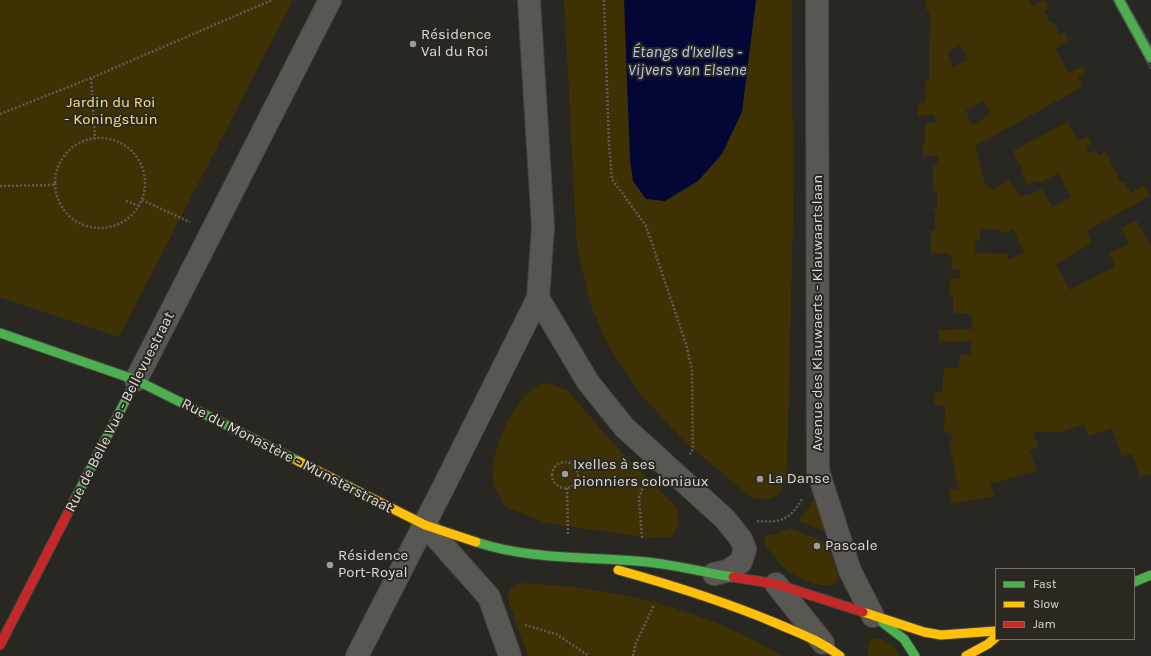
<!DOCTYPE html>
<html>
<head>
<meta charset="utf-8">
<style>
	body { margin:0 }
	#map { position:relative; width:1151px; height:656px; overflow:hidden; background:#282722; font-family:Karla,sans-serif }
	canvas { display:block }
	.legend { position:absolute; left:995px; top:568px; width:140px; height:72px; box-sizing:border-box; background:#2a2820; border:1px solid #72706a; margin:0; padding:5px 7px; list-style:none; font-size:12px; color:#dfddd8 }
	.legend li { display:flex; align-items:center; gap:8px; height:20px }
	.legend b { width:20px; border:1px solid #72706a }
</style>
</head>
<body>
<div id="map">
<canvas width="1151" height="656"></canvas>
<ul class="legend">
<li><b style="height:5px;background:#4caf50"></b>Fast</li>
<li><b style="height:5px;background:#ffc107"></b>Slow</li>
<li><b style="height:5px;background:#c62828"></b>Jam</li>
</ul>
</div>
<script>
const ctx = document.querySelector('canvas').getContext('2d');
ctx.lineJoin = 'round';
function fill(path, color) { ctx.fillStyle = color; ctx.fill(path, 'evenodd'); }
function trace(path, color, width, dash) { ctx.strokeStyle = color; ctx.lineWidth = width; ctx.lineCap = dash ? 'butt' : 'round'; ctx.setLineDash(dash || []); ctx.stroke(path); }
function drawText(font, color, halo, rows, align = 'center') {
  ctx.font = font + ' Karla,sans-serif'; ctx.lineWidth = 4; ctx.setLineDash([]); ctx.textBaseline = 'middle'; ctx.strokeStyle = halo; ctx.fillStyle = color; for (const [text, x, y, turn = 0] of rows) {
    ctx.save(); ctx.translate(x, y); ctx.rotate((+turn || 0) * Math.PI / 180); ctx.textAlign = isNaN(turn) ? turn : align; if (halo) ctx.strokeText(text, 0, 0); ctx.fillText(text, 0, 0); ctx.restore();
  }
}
const green = new Path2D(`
	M0,0H293L119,337L0,297Z
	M564,0H792L793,219L787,468C783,492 778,505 751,497L684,441L643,397L610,349L591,306L577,248Z
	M926,0H1029L1032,6L1045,0L1049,8L1044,11L1050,23L1053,22L1060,35L1065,32L1069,40L1055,49L1069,73L1082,66L1086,73L1078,78L1082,87L975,146L986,187L995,189L1009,180L1020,196L1028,195L1042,189L1052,207L1071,197L1058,173L1040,183L1038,180L1027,186L1021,173L1023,171L1013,151L1067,122L1078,141L1088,136L1092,143L1086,146L1089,153L1096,150L1099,156L1106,152L1121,183L1124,182L1131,193L1144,186L1150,196L1086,231L1092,243L1056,264L1070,290L1115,266L1109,254L1129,243L1121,229L1136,220L1151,246V474L1140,477L1132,454L1122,457L1112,428L1088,436L1084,424L1060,432H1033L1038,447L1029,451L1037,471L990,484L994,496L952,504L949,490L958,489L949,442H953L951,433L944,432L945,405H934L935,393L942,392L944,368H959L960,355H971V342L939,341V330L973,329L971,314H953V295H950V278L960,279V269H951L952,259L950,253H931V230H935V211L931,208L937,207V191H933V166H938V156H923V143L925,142V123H935V115H918V103H925L926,79H929L930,10H926ZM960,45L968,59L953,68L948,52ZM984,101L991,114L971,125L966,110ZM980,229L1001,230L1002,234L1013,229L1024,252L1009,260L1007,254L975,253V242L980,240Z
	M544,383L554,385L568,391L618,449L677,508L679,524L672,537L650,538L546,523L504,506C501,498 494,488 493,480C490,450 514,393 544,383Z
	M814,500L818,502L824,531L799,521Z
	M790,528L827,543C829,552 835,562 837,572C842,599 801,579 791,573C781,567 772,553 764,544L765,535L775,534Z
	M519,583C612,587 702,607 782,656H528L507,597L510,588Z
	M874,638C885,638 896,646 899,656H869C867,648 867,643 874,638Z`);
const water = new Path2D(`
	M624,0H756L742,112L722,154L698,181L665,201L646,199L633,181L630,160Z`);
const path = new Path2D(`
	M604,0L609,144L612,179L646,226L686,344L692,370L693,449L689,456
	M91,78L95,138
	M0,114L91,78L272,0
	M55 183a45 45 0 1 1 90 0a45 45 0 1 1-90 0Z
	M0,186L54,185
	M142,200L190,222
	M126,201L140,206
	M552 475a13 13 0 1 1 26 0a13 13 0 1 1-26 0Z
	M567,488L568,534
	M757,521C781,523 790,520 802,499
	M642,538L639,498L646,478
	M525,625L556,634L589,656
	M633,656L636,643L654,605`);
const street = new Path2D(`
	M817,0L818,471L850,571L873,616
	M538,298L588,382L624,427L725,519L741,539L745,549L741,562L727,571L714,574
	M136,380L330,0
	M425,525L489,597L510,656
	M776,584L823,643
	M357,656L442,490L538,298L543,227L529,0`);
const fast = new Path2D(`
	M1119,0L1151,58
	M0,333L136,380L298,461
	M74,501L136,380
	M476,542C527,559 583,557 636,561C669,563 701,572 733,577
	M1134,582L1151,575
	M883,623L904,639L915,656`);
const slow = new Path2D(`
	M298,461L425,525L476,542
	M618,570C672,585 726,602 778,624C801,634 819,640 840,656
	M863,612L924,632L941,635L996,631
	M966,656L988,644L996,637`);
const jam = new Path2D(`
	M733,577L776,584L863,612
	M0,645L74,501`);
const tram = new Path2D(`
	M1113,0L1151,69
	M1125,0L1151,46`);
const markers = [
	[413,44,4,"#9f9d98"],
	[565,474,4,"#9f9d98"],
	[760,479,4,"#9f9d98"],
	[817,546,4,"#9f9d98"],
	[330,565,4,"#9f9d98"]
];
const poiNames = [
	["Résidence",421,35],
	["Val du Roi",421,52],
	["Ixelles à ses",573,465],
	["pionniers coloniaux",573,482],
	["La Danse",768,479],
	["Pascale",825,546],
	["Résidence",338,556],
	["Port-Royal",338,573]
];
const parkNames = [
	["Jardin du Roi",111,103],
	["- Koningstuin",111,120]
];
const streetNames = [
	["Avenue des Klauwaerts - Klauwaartslaan",818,313,-90],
	["Rue de Belle Vue - Bellevuestraat",120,412,-63],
	["Rue du Monastère - Munsterstraat",287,456,27]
];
const waterNames = [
	["Étangs d'Ixelles -",687,52],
	["Vijvers van Elsene",687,70]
];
fill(green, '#3e3205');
fill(water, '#040635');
trace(street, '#464541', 24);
trace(fast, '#464541', 11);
trace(slow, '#464541', 11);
trace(jam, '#464541', 11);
trace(path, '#5c5c58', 2.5, [2, 2]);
trace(street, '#585753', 22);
trace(fast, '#4caf50', 9);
trace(slow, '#ffc107', 9);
trace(jam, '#c62828', 9);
trace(tram, '#646360', 1);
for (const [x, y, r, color] of markers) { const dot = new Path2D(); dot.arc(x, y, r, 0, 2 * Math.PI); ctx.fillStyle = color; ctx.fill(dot); trace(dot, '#2a2820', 1.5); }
drawText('15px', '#dfddd8', '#2a2820', poiNames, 'left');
drawText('15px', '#fde07c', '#2a2820', parkNames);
drawText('15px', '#dfddd8', '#2a2820', streetNames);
drawText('italic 16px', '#b6cbf4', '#2a2820', waterNames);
</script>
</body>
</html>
